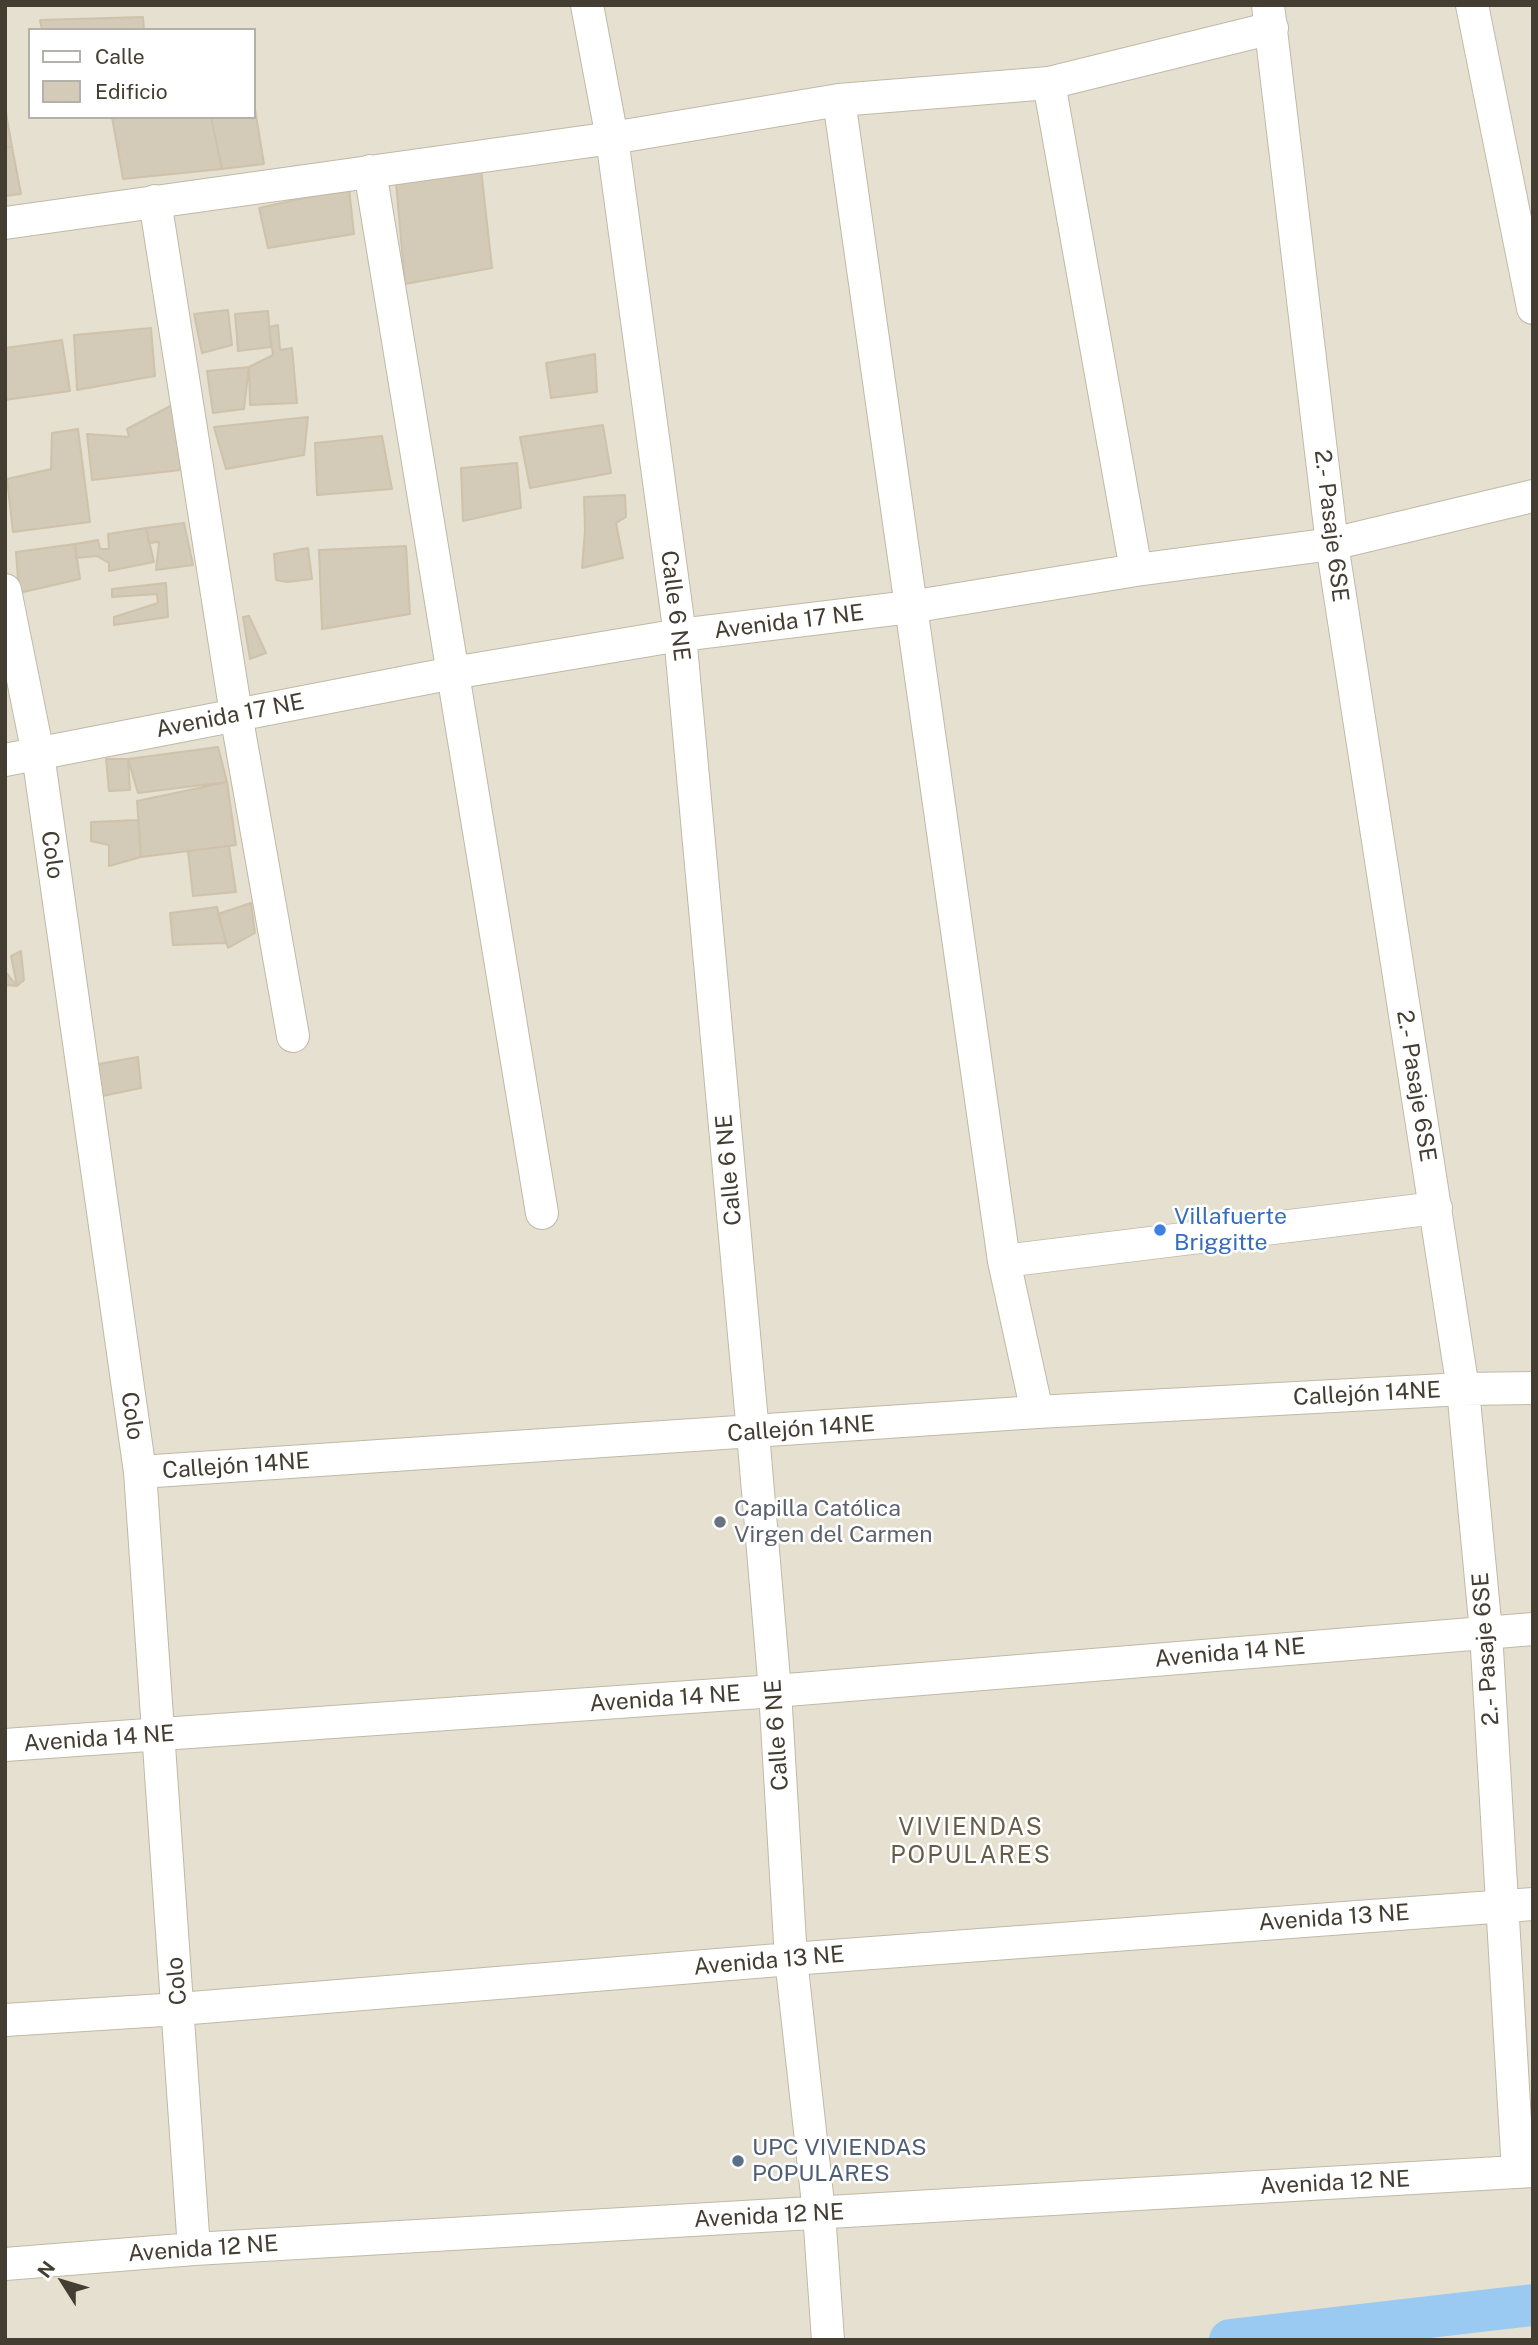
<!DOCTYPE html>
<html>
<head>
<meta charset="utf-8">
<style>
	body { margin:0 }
	#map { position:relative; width:1538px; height:2345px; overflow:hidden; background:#f2eee2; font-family:"Public Sans",sans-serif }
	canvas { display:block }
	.frame { position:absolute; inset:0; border:7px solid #433d32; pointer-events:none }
	.legend { position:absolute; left:28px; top:28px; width:228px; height:91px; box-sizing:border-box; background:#fff; border:2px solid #b4b1ad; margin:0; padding:9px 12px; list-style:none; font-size:21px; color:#433d32 }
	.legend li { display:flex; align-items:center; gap:14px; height:35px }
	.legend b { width:35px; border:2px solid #b4b1ad }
	.north { position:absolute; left:28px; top:2247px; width:70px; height:70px; -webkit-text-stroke:5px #fff; paint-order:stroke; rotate:307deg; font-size:19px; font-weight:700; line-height:28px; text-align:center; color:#433d32 }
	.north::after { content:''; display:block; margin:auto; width:24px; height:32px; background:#433d32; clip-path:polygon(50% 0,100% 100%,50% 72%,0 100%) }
</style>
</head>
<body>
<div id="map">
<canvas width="1538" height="2345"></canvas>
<div class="frame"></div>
<ul class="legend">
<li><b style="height:9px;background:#fff"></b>Calle</li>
<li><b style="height:19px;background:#d3cab7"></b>Edificio</li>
</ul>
<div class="north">N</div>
</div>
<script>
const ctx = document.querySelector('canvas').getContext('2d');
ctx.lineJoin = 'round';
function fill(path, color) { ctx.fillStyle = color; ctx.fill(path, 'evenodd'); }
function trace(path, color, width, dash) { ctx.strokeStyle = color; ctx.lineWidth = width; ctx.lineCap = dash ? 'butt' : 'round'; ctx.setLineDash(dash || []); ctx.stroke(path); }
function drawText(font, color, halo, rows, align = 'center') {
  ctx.font = font + ' "Public Sans",sans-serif'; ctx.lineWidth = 5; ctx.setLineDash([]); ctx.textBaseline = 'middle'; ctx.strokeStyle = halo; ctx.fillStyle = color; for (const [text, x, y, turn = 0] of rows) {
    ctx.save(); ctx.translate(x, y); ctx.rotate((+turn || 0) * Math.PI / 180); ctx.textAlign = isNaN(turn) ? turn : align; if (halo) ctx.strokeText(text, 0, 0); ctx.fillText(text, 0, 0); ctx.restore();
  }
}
const residential = new Path2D(`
	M5,5H1533V2340H5ZM30,30H254V117H30Z`);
const canal = new Path2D(`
	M1230,2340L1533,2305`);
const building = new Path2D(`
	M143,17L144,30H42L40,20Z
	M254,103L264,164L222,169L211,117H254Z
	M5,107L12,147H5Z
	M112,117H211L222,169L123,179Z
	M5,147H12L21,194L5,196Z
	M481,169L492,268L405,284L396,183Z
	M349,188L354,234L268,248L259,208Z
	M228,310L232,345L202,353L194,314Z
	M268,311L271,347L238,351L235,314Z
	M278,325L280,350L292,348L297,403L250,405L249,367L273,355L269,327Z
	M151,328L155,376L77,390L74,335Z
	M62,340L70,391L5,400V348Z
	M595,354L597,392L551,398L546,363Z
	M249,367L244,409L213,413L207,371Z
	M176,403L181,470L92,480L87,434L129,437L127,429Z
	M308,417L304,455L226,469L214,427Z
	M603,425L611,473L530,488L520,437Z
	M78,429L90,522L13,532L7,479L51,469L52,433Z
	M382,436L392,489L317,495L315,443Z
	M517,463L521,508L463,521L461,468Z
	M625,495L626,517L616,523L623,558L582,568L585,530L584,497Z
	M184,523L193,565L156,570L159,542L149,543L146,528Z
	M146,528L154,562L109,571V563L97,556L76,558L75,544L98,540L100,549H109L108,534Z
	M75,544L80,579L19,593L16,552Z
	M406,546L410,614L322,629L319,550Z
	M308,548L312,579L287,582L276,580L274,554Z
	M166,583L168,617L114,625V617L158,603L157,594L112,597V589Z
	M249,616L266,653L250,659L243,617Z
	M218,747L227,782L138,793L128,759Z
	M106,759H128L130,790L109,791Z
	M227,782L236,845L141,857L137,801Z
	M138,820L141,857L109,866V845L91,841V822Z
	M229,846L236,892L193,896L188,851Z
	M251,903L255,933L228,948L218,914Z
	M217,907L226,943L173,945L170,913Z
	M21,951L24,980L17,986L11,956Z
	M5,971L17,986L5,985Z
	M138,1057L141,1088L98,1097L93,1065Z`);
const minor = new Path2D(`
	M587,5L612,138L680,635L753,1433L775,1691L791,1959L819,2213L828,2340
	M1268,5L1332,544L1463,1389L1486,1632L1518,2172
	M1472,5L1533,308
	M1049,83L1136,570
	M839,100L1004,1261L1037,1412
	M370,171L542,1213
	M155,201L236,714L293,1036
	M5,223L612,138L839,100L1049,83L1272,28
	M5,590L38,754L140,1472L194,2249
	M5,760L453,673L680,635L910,607L1136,570L1332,544L1533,496
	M1004,1261L1436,1208
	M140,1472L1037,1412L1463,1389L1533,1388
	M5,1745L775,1691L1533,1629
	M5,2020L179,2009L791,1959L1533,1904
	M5,2264L194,2249L1533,2171`);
const markers = [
	[1160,1230,7,"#3f7fe0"],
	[720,1522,7,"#6b7280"],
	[738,2161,7,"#5c6f8a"]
];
const streetNames = [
	["2.- Pasaje 6SE",1331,526,83],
	["Calle 6 NE",675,606,83],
	["Avenida 17 NE",789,622,-7],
	["Avenida 17 NE",230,716,-11],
	["Colo",52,855,82],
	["2.- Pasaje 6SE",1416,1086,81],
	["Calle 6 NE",729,1170,-95],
	["Callejón 14NE",1367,1394,-3],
	["Colo",132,1416,82],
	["Callejón 14NE",801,1429,-4],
	["Callejón 14NE",236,1466,-4],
	["2.- Pasaje 6SE",1486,1649,-94],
	["Avenida 14 NE",1230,1653,-5],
	["Avenida 14 NE",665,1699,-4],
	["Calle 6 NE",777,1735,-94],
	["Avenida 14 NE",99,1739,-4],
	["Avenida 13 NE",1334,1918,-4],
	["Avenida 13 NE",769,1961,-5],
	["Colo",177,1981,-95],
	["Avenida 12 NE",1335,2183,-3],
	["Avenida 12 NE",769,2216,-3],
	["Avenida 12 NE",203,2249,-4]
];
const shopNames = [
	["Villafuerte",1174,1217],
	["Briggitte",1174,1243]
];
const worshipNames = [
	["Capilla Católica",734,1509],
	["Virgen del Carmen",734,1535]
];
const serviceNames = [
	["UPC VIVIENDAS",752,2148],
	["POPULARES",752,2174]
];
const neighbourhoodNames = [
	["VIVIENDAS",971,1828],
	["POPULARES",971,1856]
];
fill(residential, '#e6e0d0');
trace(canal, '#9acaf2', 42);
fill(building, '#d3cab7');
trace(building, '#cfc2aa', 2);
trace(minor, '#c0b9a7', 34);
trace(minor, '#fff', 32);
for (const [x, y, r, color] of markers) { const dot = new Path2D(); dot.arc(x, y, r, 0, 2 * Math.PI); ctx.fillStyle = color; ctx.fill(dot); trace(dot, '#fff', 2.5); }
drawText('23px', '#433d32', '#fff', streetNames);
drawText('23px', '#366cbe', '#fff', shopNames, 'left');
drawText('23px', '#5b616d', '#fff', worshipNames, 'left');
drawText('23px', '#4e5e75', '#fff', serviceNames, 'left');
ctx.letterSpacing = '2px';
drawText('24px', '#665c49', '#fff', neighbourhoodNames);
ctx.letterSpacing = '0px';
</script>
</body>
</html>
